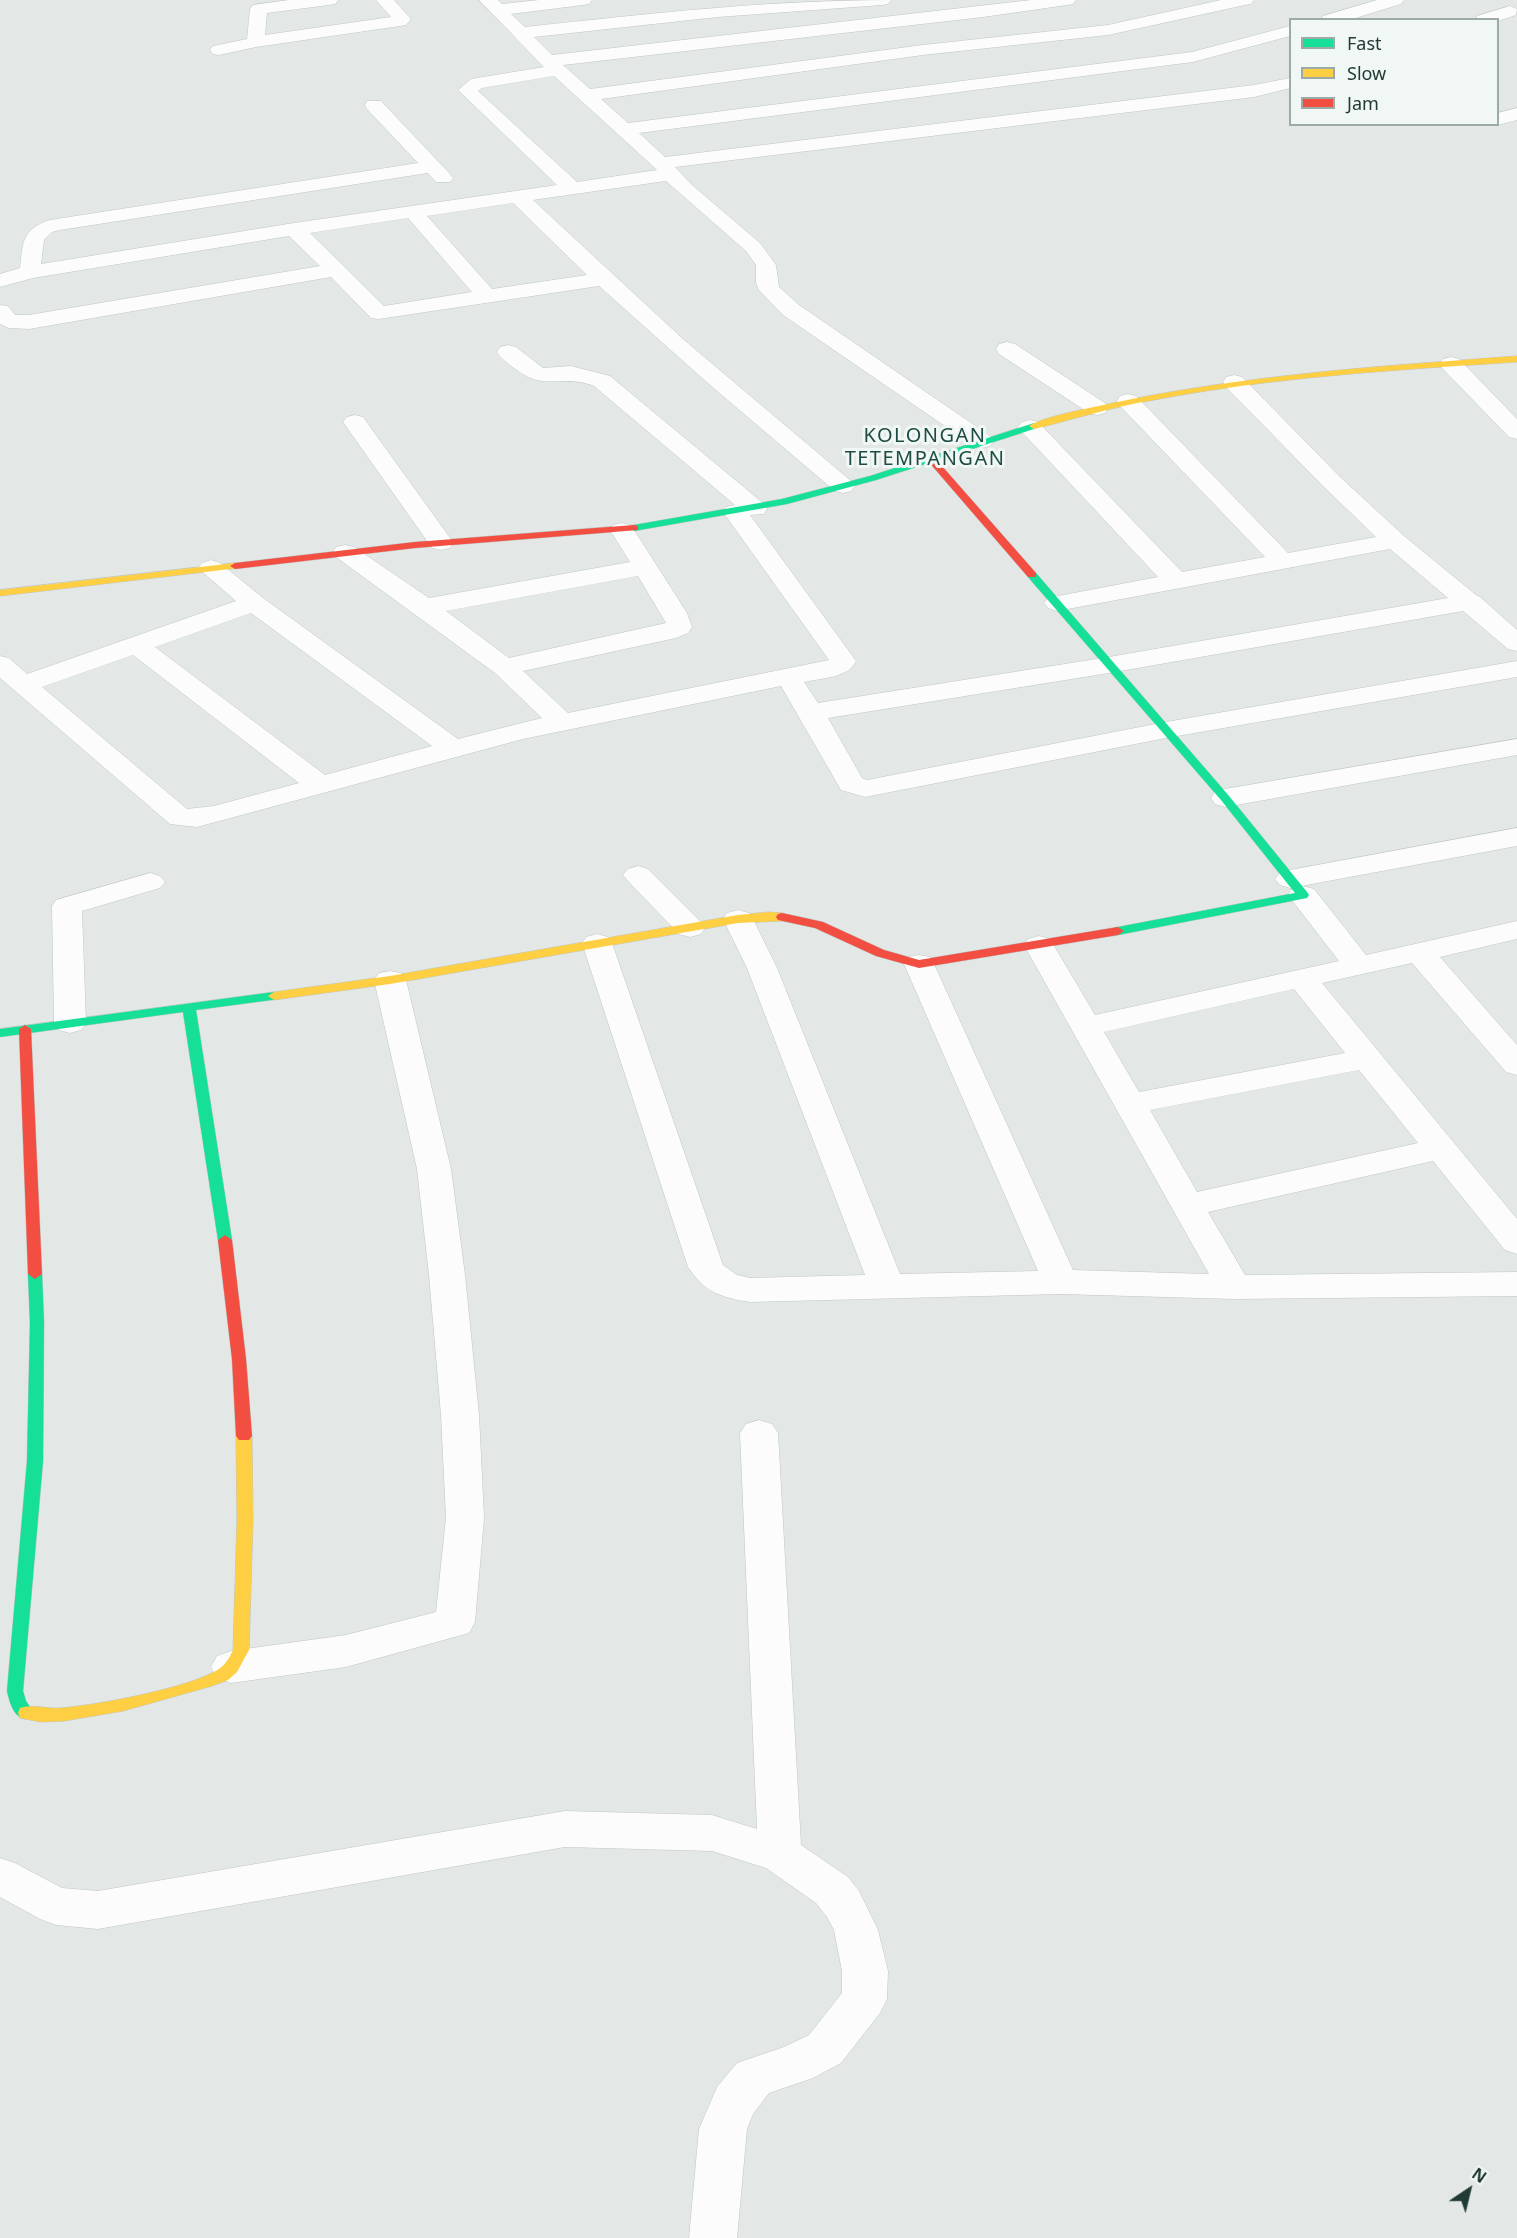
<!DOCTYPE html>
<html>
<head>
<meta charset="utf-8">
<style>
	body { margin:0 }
	#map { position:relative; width:1517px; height:2238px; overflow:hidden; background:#e3e8e6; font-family:"Noto Sans",sans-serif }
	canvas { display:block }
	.legend { position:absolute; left:1289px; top:18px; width:210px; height:108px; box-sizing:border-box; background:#f0f7f4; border:2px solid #9daba8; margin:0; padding:8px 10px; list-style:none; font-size:18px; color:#213a36 }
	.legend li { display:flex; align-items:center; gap:12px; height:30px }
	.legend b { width:30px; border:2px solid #9daba8 }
	.north { position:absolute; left:1439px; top:2160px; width:60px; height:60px; -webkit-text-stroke:4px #f0f7f4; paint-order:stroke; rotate:35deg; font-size:16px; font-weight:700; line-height:24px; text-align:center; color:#213a36 }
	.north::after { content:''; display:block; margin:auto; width:21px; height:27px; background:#213a36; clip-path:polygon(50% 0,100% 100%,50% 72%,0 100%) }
</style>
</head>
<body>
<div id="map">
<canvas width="1517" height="2238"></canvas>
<ul class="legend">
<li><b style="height:8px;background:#16e098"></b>Fast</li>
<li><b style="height:8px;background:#ffcf43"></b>Slow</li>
<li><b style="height:8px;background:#f24e42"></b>Jam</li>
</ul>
<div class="north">N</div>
</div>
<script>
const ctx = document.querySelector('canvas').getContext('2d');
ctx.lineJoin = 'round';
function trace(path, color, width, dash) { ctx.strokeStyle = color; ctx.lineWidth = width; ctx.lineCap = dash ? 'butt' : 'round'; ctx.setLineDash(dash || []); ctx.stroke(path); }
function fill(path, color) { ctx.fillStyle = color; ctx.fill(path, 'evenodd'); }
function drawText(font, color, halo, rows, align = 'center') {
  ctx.font = font + ' "Noto Sans",sans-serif'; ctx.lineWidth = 6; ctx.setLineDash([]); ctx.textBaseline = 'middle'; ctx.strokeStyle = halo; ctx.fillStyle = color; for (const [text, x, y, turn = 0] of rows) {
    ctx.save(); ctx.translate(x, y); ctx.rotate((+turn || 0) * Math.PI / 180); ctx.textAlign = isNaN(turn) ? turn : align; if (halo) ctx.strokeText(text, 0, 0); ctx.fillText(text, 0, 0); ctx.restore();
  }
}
const street = new Path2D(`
	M289,0H338L335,4L329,5L267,13L265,35L391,17L376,0H394L411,19L406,25L400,26L256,47L219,55L213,54L210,50L213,46L247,39L250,9L253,5Z
	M479,0H498L502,4L539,0H592L589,4L583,5L511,14L525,27C647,14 768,0 891,0L888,4L882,5L718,17L534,37L552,55L1031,0H1076L1073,4L1067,5L983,17L563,65L590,89L923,45L1108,25L1221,0H1254L1251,4L1245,5L1108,35L923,55L601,99L628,123L1192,52L1290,26V36L1193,62L639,133L665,157L1254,85L1290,78V88L1254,97L675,167L692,185L760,243L776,265L779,287L799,305L990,436L994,441L990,446L982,448L974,446L783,315L759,290L756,283V265L746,251L666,181L533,200L684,340L851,481L855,486L851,491L843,493L835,491L710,385L599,286L379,319L371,318L331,277L29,329L9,328L0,324V305L8,306L15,315H29L320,266L289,236L33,278L0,287V274L20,268C23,242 22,229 50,220L418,163L367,109L365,105L367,101H381L450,174L453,178L450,182H436L428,173L60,230L52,232L44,240L41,264L294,223L557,185L458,90L471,79L544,67ZM554,76L654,167L657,170L577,182L478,91L482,88ZM513,203L587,275L492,289L427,216ZM408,218L472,292L384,306L310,233Z
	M1377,0H1404L1401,4L1349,20H1321L1323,16Z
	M1510,6L1517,9L1516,15L1498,21L1475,20L1477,16Z
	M1517,108V120L1498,125L1497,124L1498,113Z
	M1007,342L1015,344L1105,403L1108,408L1105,413L1097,415L1089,413L999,354L996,349L999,344Z
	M508,345L516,347L543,368L571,366L610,376L764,504L767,509L764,514L750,515L856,661C849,678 821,678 804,682L818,703L1109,657L1448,598L1390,549L1057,611L1048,608L1044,603L1048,598L1158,577L1022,432L1018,427L1022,422L1030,420L1038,422L1182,572L1265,557L1120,406L1117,401L1120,396L1128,394L1136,396L1288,553L1376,537L1324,487L1226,387L1223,382L1226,377L1234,375L1242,377L1340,477L1404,536L1476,595L1480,597L1517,630V651L1508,649L1463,611L1109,673L828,718L862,778L867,780L1166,722L1517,661V677L1166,738L865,797L841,790L781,686L523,739L197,827L170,824L0,678V656L9,658L27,674L236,601L198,568L202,563L211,560L220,563L263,598L458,739L542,718L495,673L336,557L333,552L336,547L345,545L354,547L429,598L630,562L610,530L613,525L622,523L631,525L634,530L687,613L692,627L688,633L676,638L523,671L568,713L829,660L723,512L726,507L735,505L594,386C561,373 546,393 514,368C508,363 501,359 497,352L500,347ZM638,576L666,623L509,658L446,611ZM251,613L432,746L325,775L155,647ZM133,655L299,783L214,806L187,809L42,687Z
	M1451,357L1459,359L1517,419V439L1509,437L1443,369L1440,364L1443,359Z
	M355,415L363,417L450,538L453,543L450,548L441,550L432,548L343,422L347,417Z
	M1517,739V755L1225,807L1215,804L1211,798L1215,792L1225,789Z
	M1517,828V846L1290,888L1280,885L1275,879L1280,873L1290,870Z
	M638,866L648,869L701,922L705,928L701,934L690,937L679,934L628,881L623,875L628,869Z
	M150,873L160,876L165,882L160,888L82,911L86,1023L81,1030L70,1033L59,1030L54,1023L52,906L56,900Z
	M1303,886L1314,889L1366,955L1517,921V939L1440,957L1517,1045V1075L1506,1072L1412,963L1322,983L1517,1219V1254L1505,1250L1433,1161L1208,1212L1245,1275L1517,1272V1296L1234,1299L1061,1294L750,1302C721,1297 705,1293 688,1267L582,943L586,937L597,934L608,937L612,943L723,1265L737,1275L750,1278L865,1275L747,968L723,919L727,913L738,910L749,913L753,919L777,968L900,1274L1038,1271L904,964L908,957L919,955L930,957L934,964L1073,1270L1209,1274L1024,945L1028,939L1039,936L1050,939L1095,1015L1339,961L1288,895L1292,889ZM1294,989L1345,1053L1139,1092L1104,1032ZM1359,1070L1418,1143L1197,1192L1150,1110Z
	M390,971L401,973L406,980L451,1169L465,1275L479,1415L484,1518L475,1622L469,1633L346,1667L231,1683L217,1678L211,1667L217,1656L231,1651L346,1635L436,1612L446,1518L441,1415L429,1275L417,1169L374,980L379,973Z
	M759,1420L772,1424L778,1433L801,1845L848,1877L859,1891L878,1930L888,1971L887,1999L880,2013L841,2063L813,2078L769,2093L753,2114L747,2129L737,2238H689L699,2129L717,2087L737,2063L784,2047L809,2035L842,1993V1971L834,1930L827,1917L816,1903L766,1868L712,1851L565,1847L98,1929L56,1925L40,1919L0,1897V1858L15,1863L62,1888L98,1891L565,1811L712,1815L757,1829L740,1433L746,1424Z`);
const fast = new Path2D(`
	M1034,423L1037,424V428L876,480L787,504L634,531L629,528L634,525L782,499L870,476Z
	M1032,572L1036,573L1229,796L1307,892L1309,895L1307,898L1118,935L1114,934L1112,931L1114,928L1118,927L1295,893L1221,800L1028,577V573Z
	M274,992L279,993L280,996L279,999L196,1010L232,1240L225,1245L218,1240L183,1012L0,1037V1029Z
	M35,1269L42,1274L44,1323L43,1461L23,1691L26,1701L34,1713L32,1718C15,1723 10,1704 7,1691L27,1461L30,1323L28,1274Z`);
const slow = new Path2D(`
	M1517,356V362C1396,370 1274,377 1154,400C1113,407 1074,419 1034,429L1029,426C1042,417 1090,408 1108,404C1243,375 1380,366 1517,356Z
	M235,563L240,566L239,568L0,596V590Z
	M769,912L782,913L788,917L782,921L738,923L390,984L274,1000L268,996L274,992L390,976L738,915Z
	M244,1431L249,1432L252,1436L253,1520L249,1650L237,1672L228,1680L212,1686L123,1711L64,1721L41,1722L20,1718L18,1713L20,1708C32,1704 48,1709 61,1708C97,1705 190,1688 219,1669C226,1664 230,1657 233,1650L237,1520L236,1436L239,1432Z`);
const jam = new Path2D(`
	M931,456L934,457L1036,573V577H1028L928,461L926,459Z
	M634,525L638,526V530L415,548L235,569L230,566L235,563L415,542Z
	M782,913L823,922L884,950L919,960L1118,927L1124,931L1118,935L919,968L876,956L815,928L778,920L776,917L778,914Z
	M25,1025L31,1029L42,1274L35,1279L28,1274L19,1029Z
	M225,1235L232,1240L246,1359L252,1436L249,1440H239L236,1436L232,1359L218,1240Z`);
const farQuarternames = [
	["KOLONGAN",925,436],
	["TETEMPANGAN",925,459]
];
trace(street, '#c0c5c3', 1);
trace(fast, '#bec6c3', 1);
trace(slow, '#bec6c3', 1);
trace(jam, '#bec6c3', 1);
fill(street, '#fbfcfb');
fill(fast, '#16e098');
fill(slow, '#ffcf43');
fill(jam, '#f24e42');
ctx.letterSpacing = '1.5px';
drawText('20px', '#1e4c44', '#f0f7f4', farQuarternames);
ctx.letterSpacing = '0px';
</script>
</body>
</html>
